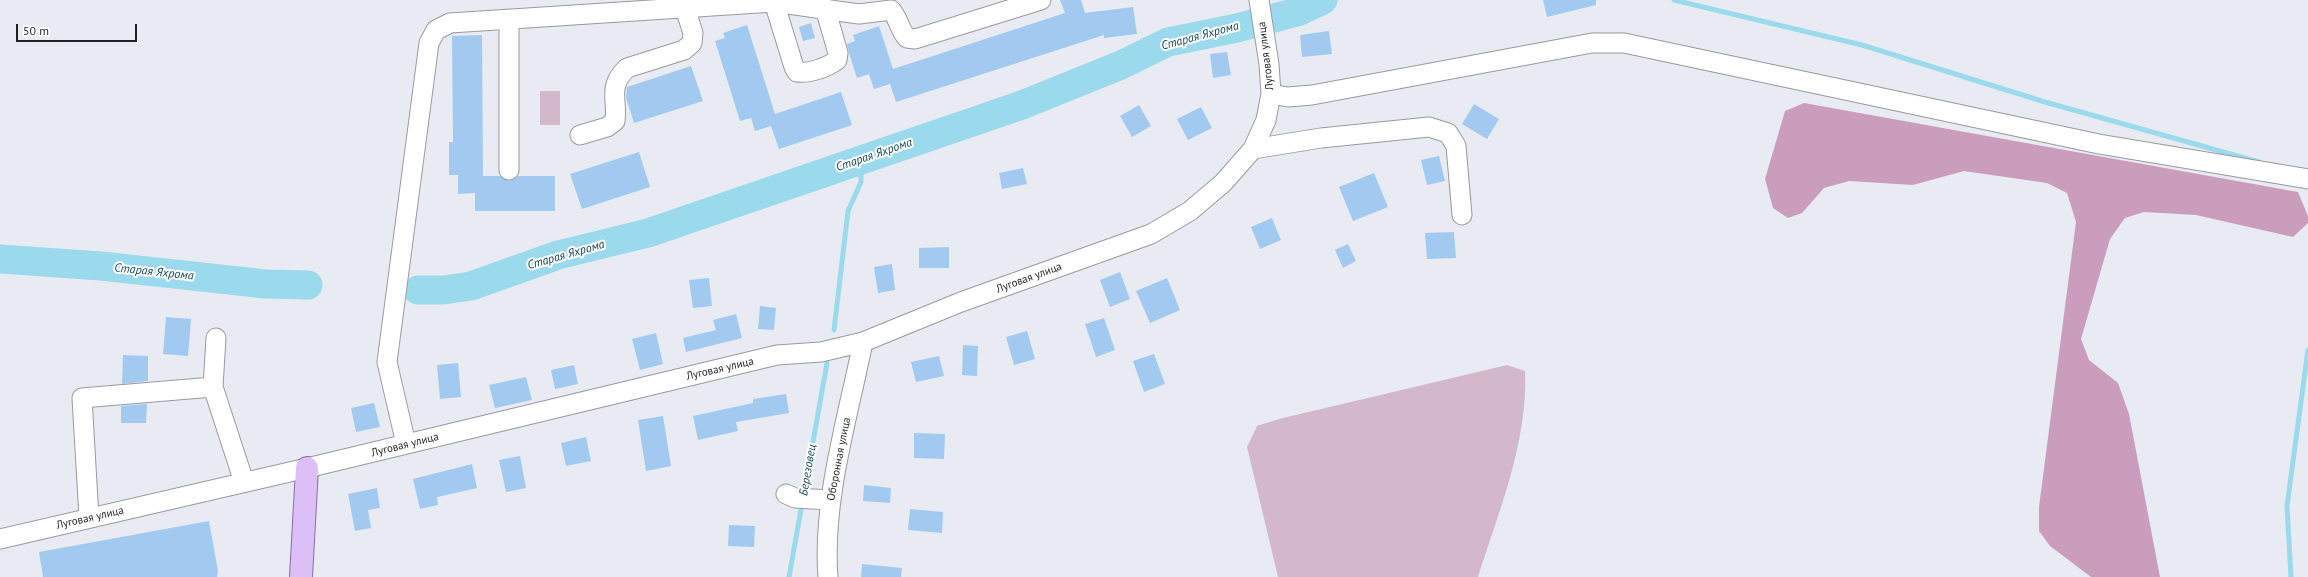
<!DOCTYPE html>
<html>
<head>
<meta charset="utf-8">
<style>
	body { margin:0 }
	#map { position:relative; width:2308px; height:577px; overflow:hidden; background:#e9ebf3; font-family:"PT Sans",sans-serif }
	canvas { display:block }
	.scale { position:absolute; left:16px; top:24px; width:121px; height:18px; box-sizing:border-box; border:2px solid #1f2023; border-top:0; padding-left:5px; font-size:12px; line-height:14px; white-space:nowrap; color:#1f2023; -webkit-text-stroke:3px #fff; paint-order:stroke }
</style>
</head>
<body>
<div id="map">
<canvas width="2308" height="577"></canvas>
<div class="scale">50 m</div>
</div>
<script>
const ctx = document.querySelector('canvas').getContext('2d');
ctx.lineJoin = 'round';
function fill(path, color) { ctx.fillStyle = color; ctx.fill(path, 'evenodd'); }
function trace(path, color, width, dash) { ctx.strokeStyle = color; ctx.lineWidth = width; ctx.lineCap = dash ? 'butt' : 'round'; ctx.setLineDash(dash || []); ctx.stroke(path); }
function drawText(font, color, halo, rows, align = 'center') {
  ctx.font = font + ' "PT Sans",sans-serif'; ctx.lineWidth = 4; ctx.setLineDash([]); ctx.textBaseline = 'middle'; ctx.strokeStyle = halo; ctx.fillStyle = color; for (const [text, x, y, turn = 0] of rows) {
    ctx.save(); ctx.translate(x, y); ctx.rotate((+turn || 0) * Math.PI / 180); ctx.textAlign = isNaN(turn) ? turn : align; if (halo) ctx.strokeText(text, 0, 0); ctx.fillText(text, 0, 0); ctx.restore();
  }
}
const green = new Path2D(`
	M540,91H560V125H540Z
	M1507,365L1525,371C1528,442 1499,511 1478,577H1278L1247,447L1257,426L1279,419Z`);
const forest = new Path2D(`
	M1804,103L2298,192L2308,216V223L2293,237L2196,215L2144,212L2125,218L2110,239L2081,339L2089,360L2118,383L2129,414L2160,577H2091L2050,546L2039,531V507L2076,222L2067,193L2047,183L1964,171L1913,185L1849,181L1824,188L1802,213L1788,218L1773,208L1765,179L1785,111Z`);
const stream = new Path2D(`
	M1674,0L1862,45L2045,102L2259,162
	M834,330L848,211L861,182V173L852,164
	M789,577L827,363
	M2291,577L2287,506L2308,350`);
const river = new Path2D(`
	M0,259L101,266L266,284L308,285
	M418,290H444L471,286L558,255L648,233L1022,105L1121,65L1168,42L1237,28L1300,11L1323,0`);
const building = new Path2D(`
	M1060,0H1081L1085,13L1133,7L1137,34L1104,38V35L896,102L890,84L874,89L869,74L857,78L849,53L847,44L855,41L853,35L879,26L893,69L1065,13Z
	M1543,0H1596V5L1547,17Z
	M811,23L815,38L803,41L799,27Z
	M747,25L775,114L841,92L852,125L779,149L771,126L755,131L751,118L740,121L715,41L725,38L723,33Z
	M1329,31L1332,54L1302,57L1300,35Z
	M482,35L483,176H500L509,181L518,176H555V211H475V193L458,194V175H449V142H453L452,36Z
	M1227,52L1231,75L1213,78L1210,54Z
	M691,66L703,101L634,123L626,98L627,87Z
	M1474,104L1499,119L1487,139L1462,124Z
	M1139,105L1151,126L1132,137L1120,116Z
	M1201,107L1212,128L1188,140L1177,119Z
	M639,152L650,187L582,209L570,174Z
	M1439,156L1445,181L1427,185L1421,160Z
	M1023,168L1027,184L1002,189L999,173Z
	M1374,173L1388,207L1353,221L1339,187Z
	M1272,218L1281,240L1260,249L1251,227Z
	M1454,232L1456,258L1427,259L1425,233Z
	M1348,244L1356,261L1343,268L1335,250Z
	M949,247V268H919V248Z
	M892,264L895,290L878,293L874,267Z
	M1120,272L1130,299L1110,307L1100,280Z
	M709,278L712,306L693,308L689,280Z
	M1167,278L1180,310L1150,323L1136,291Z
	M760,306L776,308L774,330L758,329Z
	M736,314L742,338L686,352L683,338L716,330L713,320Z
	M166,317L191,319L188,356L163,354Z
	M1104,318L1115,350L1096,357L1085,324Z
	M1027,331L1035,359L1014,365L1006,337Z
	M656,333L663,364L640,370L632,339Z
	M963,345L978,346L977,376L962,375Z
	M1154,354L1165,384L1144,392L1133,361Z
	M123,355L148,356V381L122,384Z
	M939,356L944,376L916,382L911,362Z
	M458,363L461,397L440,399L437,365Z
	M574,365L578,384L555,389L551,370Z
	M526,377L532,400L495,408L489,385Z
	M786,394L789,413L736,422L738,431L698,440L693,416L753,403V399Z
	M374,403L380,427L356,432L351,408Z
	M147,404L146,423H121V406Z
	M663,416L671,466L646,471L638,420Z
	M914,433L945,434L944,459L914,458Z
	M586,437L591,461L566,466L561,443Z
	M520,456L526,488L506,492L499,460Z
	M472,464L477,488L437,497L438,505L420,509L413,479Z
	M864,485L891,488L890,503L863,501Z
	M377,488L380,508L368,510L371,528L355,531L348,494Z
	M910,509L943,512L942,533L908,530Z
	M209,521L218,571L217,577H43L39,552Z
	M729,525L755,526L754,547L728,546Z
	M862,564L902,568L901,577H861Z`);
const minor = new Path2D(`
	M774,2L794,67L797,72C809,74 828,67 837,60L838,53L825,8
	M509,19V170
	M1271,94L1288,97L1312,95L1592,43H1624L2099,144L2308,179
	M580,135L607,127L615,121C618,99 607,87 627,68L684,50L692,43L693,33L685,8
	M1253,149L1321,138L1429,127L1448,133L1456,146L1462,215
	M213,387L216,338
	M406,444L387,362L429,43L436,30L450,23L774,2L859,14L891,10C899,19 899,29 907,38L915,39L1041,0
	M786,494L795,498L831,500
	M89,518L82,398L213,387L244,482
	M0,539L307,468L777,355L821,352L863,342L961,302L1151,234L1190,211L1223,183L1253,149L1266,120L1271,94L1269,64L1259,0
	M828,577C822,501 848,417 863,342`);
const major = new Path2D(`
	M301,577L307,468`);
const streetNames = [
	["Луговая улица",1266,56,-97],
	["Луговая улица",1029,278,-20],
	["Луговая улица",720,369,-13],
	["Луговая улица",405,445,-14],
	["Оборонная улица",839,459,-79],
	["Луговая улица",90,518,-13]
];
const waterNames = [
	["Старая Яхрома",1200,36,-15],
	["Старая Яхрома",874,155,-19],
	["Старая Яхрома",566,255,-16],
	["Старая Яхрома",154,272,6],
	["Березовец",808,470,-80]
];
fill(green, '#d3b7cb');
fill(forest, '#ca9dbd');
trace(stream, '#9adaec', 5);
trace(river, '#9adaec', 29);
fill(building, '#a2caf1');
trace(minor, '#9899a1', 21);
trace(major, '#8a6ca9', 24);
trace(minor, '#fff', 19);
trace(major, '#dcbff7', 22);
drawText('11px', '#1f2023', '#fff', streetNames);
drawText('italic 12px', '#124a57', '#fff', waterNames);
</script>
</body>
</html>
